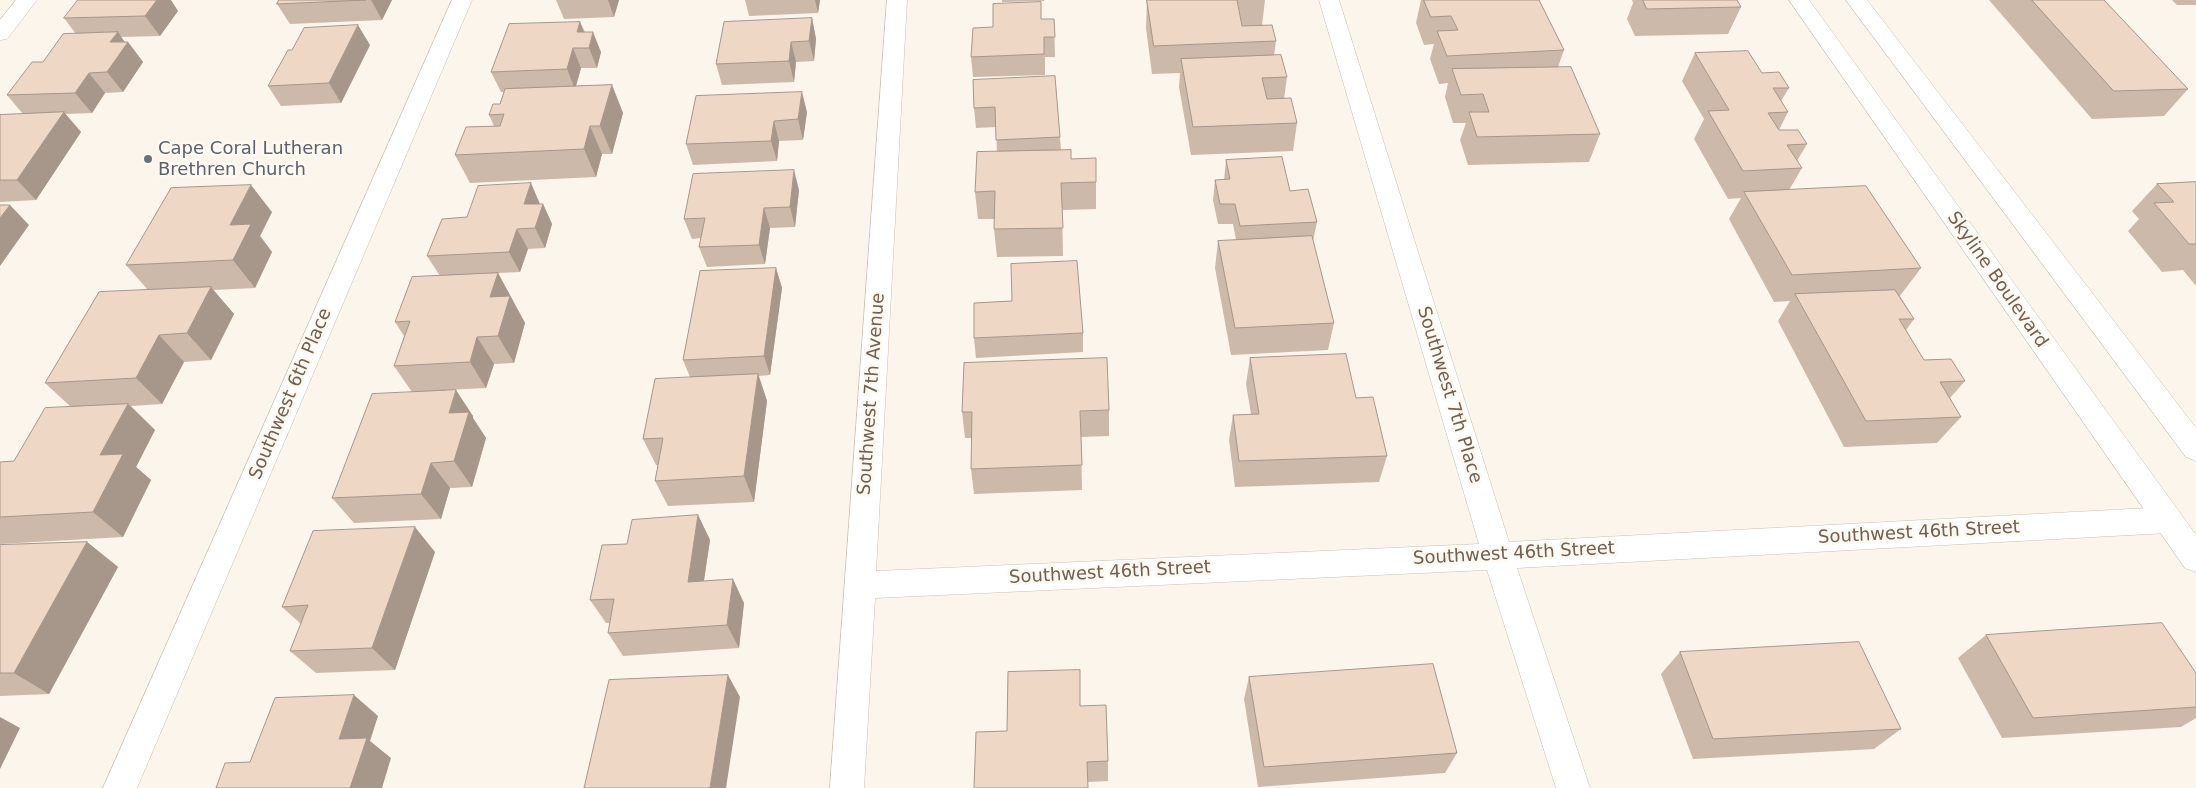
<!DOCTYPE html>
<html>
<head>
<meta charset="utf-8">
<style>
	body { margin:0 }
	canvas { display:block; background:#fbf5eb }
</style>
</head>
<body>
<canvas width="2196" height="788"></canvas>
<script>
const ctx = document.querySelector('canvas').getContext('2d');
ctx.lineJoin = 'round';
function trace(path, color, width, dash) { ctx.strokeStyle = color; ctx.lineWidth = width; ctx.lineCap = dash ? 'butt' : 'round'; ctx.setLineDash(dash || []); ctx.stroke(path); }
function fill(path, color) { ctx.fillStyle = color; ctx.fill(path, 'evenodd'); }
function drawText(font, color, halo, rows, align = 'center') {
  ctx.font = font + ' "DejaVu Sans",sans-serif'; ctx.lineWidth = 5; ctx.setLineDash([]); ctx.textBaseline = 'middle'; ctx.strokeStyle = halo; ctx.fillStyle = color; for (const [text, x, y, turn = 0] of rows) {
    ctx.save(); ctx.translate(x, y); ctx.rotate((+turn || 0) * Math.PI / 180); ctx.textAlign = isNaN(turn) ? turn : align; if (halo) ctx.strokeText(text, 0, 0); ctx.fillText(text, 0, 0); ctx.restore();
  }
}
const minor = new Path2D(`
	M16,0H37L7,39L0,40V20Z
	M452,0H472L137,788H103Z
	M887,0H907L876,571L1479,544L1319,0H1339L1509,542L2168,507L2179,511L2183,520L2179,529L2168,533L1517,568L1590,788H1556L1487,570L875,598L864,788H830Z`);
const tertiary = new Path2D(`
	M1789,0H1809L2196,535V572L2185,568Z
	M1846,0H1867L2196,428V461L2186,457Z`);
const wall = new Path2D(`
	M279,0H392L382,20L290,24L277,4Z
	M556,0H619L614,17L564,19Z
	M745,0H820L818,13L749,16Z
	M1002,0H1044V1L1002,2Z
	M1147,0H1265L1262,26L1276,41L1274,56L1287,77L1284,99L1297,123L1293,151L1191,155L1179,87L1180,73L1152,74L1146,28Z
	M1421,0H1539L1564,50L1558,67L1600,134L1589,162L1468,165L1460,140L1466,123H1453L1445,97L1448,83L1439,84L1430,59L1434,44L1424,45L1416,23Z
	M1632,0H1737L1741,7L1728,34L1635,36L1627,19L1633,3Z
	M1989,0H2104L2188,89L2164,116L2092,119Z
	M2172,0H2196V5H2177Z
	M1041,2V19H1054L1055,57H1045V75L973,77L971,57L993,27Z
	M178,11L160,36L121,37L125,42H128L143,62L123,92L105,93L92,113L65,114L81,132L36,200L0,202V115L23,114L7,95L76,34L64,18Z
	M812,18L816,39L814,61L796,62L794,82L722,85L716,64Z
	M580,22L585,32L601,52L597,68H581L576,86L612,85L623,113L612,154H602L596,177L470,183L455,155L494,126L489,115L500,104L504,92H501L491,72Z
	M370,45L341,103L281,106L268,86Z
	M1695,53L1762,73L1789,88L1781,101L1788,112L1779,130L1807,144L1797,161L1802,168L1789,190L1921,268L1900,296L1914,319L1906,330L1924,360L1965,381L1950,398L1961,417L1937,443L1844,447L1778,321L1790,301L1774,302L1729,219L1741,198L1728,199L1694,139L1704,119L1682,81Z
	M973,80L1060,137L1061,150L1096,182V209L1062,210L1063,256L997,257L994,229L995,219H978L975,192L997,152L996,127L976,128L974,108Z
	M807,112L803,140L779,141L777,161L693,165L686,144Z
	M1226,160L1290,191L1317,222L1313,241L1334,323L1328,350L1231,355L1215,268L1218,241L1236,240L1233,224H1218L1213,200L1215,180H1224Z
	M2196,182V286L2183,270L2162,272L2128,231L2139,219L2132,211L2157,184Z
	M799,190L795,227L770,228L765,264L707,267L699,247L701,238L692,239L684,219Z
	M540,204H543L552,224L545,248L528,249L520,272L498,273L525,323L514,363L494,364L486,388L446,390L473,416V418L486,438L472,487L450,488L441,519L354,523L332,498L412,392L394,366L404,336L395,322L440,276L427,256L467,217Z
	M272,212L260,236L272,252L255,288L213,290L234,314L211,360L184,362L162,404L131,406L155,430L136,467L151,480L123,537L0,544V462L14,461L71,407L45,383L148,290L126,265Z
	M776,268L782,288L770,375L759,376L767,401L754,502L668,506L655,481L658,465H656L643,439L690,377L683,360Z
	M1083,333V352L976,358L974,338Z
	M1250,358L1356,398L1387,456L1379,482L1235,487L1229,440L1233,415L1251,414L1246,384Z
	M1109,410V436L1081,437L1082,490L974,494L971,469L972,438H965L962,412Z
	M698,515L710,540L704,581L744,603L739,648L623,656L608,633L610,623H606L590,600L627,544Z
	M87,542L118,567L49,694L0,696V545Z
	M435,552L395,670L316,673L290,651L301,624L282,607Z
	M1986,635L2196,673V718L2181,727L2002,738L1958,658Z
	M1680,652L1901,729L1874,749L1693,759L1661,674Z
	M1249,677L1457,753L1445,773L1258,787L1244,699Z
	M1081,706L1108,761V781L1088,782L1007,731Z`);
const shadedWall = new Path2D(`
	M154,0H171L178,11L160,36L145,16Z
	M371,0H392L382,20Z
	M608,0H619L614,17Z
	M815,0H820L818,13Z
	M812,18L816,39L814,61L809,41Z
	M580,22L588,42L577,32Z
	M358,25L370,45L341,103L329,83Z
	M118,32L126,44L128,42L143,62L123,92L107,72L110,42Z
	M593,32L601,52L597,68L589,48Z
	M791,42L796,62L794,82L789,61Z
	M573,48L581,68L575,89L567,69Z
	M89,73L105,93L92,113L75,93Z
	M612,85L623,113L612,154L600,126Z
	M802,92L807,112L803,140L798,119Z
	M64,112L81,132L36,200L17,180Z
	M774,121L779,141L777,161L771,141Z
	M590,126L602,154L596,177L584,149Z
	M794,170L799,190L795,227L790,207Z
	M531,183L540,204H524Z
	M251,185L272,212L260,236L272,252L255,288L233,260L230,225Z
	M543,204L552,224L545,248L535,228Z
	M10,205L29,225L0,266V218Z
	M764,208L770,228L765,264L759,245Z
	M517,229L528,249L520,272L509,252Z
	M776,268L782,288L770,375L764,356Z
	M498,273L525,323L514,363L498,336L490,297Z
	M211,287L234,314L211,360L187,333Z
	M159,335L184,362L162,404L136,378Z
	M477,337L494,364L486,388L470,362Z
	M758,374L767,401L754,502L744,476Z
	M456,390L473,416V418L486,438L472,487L454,461L449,413Z
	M128,404L155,430L136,467L151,480L123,537L93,512L100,455Z
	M431,463L450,488L441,519L421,494Z
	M698,515L710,540L700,606L688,582Z
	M415,527L435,552L395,670L372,648Z
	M87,542L118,567L49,694L14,673Z
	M733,579L744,603L739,648L727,625Z
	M728,675L740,697L726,788H710Z
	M354,695L378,716L370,741L391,758L382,788H350L339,739Z
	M0,717L20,728L0,769Z`);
const building = new Path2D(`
	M78,0H157L145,16L64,18Z
	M279,0H366L277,4Z
	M1147,0H1237L1242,26L1272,25L1276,41L1154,46Z
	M1424,0H1539L1564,50L1447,56L1437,31L1458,30L1451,16L1431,17Z
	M1643,0H1737L1741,7L1647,9Z
	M2032,0H2104L2188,89L2114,91Z
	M1041,2V19H1054L1055,37H1044V54L971,57L973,28L993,27V4Z
	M812,18L809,41L791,42L789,61L716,64L724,22Z
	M580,22L577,32H593L589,48H573L567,69L491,72L509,24Z
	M358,25L329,83L268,86L288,50H292L304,28Z
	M118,32L110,42H128L107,72L89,73L75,93L7,95L32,62H43L63,34Z
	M1748,51L1762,73L1779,72L1789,88H1773L1788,112L1768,113L1779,130H1798L1807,144L1787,145L1802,168L1743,171L1708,111L1729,110L1695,53Z
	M1281,55L1287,77L1262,78L1267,99L1291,98L1297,123L1193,127L1181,59Z
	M1571,67L1600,134L1477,137L1469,112H1489L1483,94L1461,95L1452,69Z
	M1055,76L1060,137L996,140L995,107L974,108L973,80Z
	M612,85L600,126H590L584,149L455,155L466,127L500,126L504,114L489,115L493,104H500L505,89Z
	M802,92L798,119L774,121L771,141L686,144L696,96Z
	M64,112L17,180H0V115Z
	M1071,150V159L1096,158V182L1061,183L1063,228L994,229L995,191L975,192L977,152Z
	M1282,157L1290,191L1308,189L1317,222L1240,226L1235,204H1220L1215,180L1230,179L1226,160Z
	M794,170L790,207L764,208L759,245L699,247L705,218L684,219L693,174Z
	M2196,182V244H2189L2154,203L2174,202L2157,184Z
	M531,183L524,204H543L535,228L517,229L509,252L427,256L442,219L467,217L478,186Z
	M251,185L230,225L251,224L233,260L126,265L171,188Z
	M1866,186L1921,268L1792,275L1744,192Z
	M0,205H10L0,218Z
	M1312,236L1334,323L1235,328L1218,241Z
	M1077,261L1083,333L974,338V303L1012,301L1011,264Z
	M776,268L764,356L683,360L700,271Z
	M498,273L490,297L510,296L498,336L477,337L470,362L394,366L410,321L395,322L412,277Z
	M211,287L187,333L159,335L136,378L45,383L99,292Z
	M1895,290L1914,319H1899L1924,360L1951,359L1965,381L1940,382L1961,417L1866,421L1795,294Z
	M1346,354L1356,398L1373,397L1387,456L1239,461L1233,415L1259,414L1250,358Z
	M1107,358L1109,410L1080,411L1082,465L971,469L972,412H962L964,363Z
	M758,374L744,476L655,481L663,438L643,439L655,379Z
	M456,390L449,413L469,412L454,461L431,463L421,494L332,498L372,394Z
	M128,404L100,455L123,454L93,512L0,517V462L14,461L45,408Z
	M698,515L688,582L733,579L727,625L608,633L614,599L590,600L602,545L627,544L632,520Z
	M415,527L372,648L290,651L308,605L282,607L313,531Z
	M87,542L14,673H0V545Z
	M2162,623L2196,673V707L2033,718L1986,635Z
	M1859,642L1901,729L1713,739L1680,652Z
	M1433,664L1457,753L1264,767L1249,677Z
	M1080,670V706L1106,705L1108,761L1087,762L1088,788H974L976,732L1007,731L1008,672Z
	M728,675L710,788H584L609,680Z
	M354,695L339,739L367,738L350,788H216L225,763L250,762L275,698Z`);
const markers = [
	[148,159,5,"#6b7280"]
];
const worshipNames = [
	["Cape Coral Lutheran",158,149],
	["Brethren Church",158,170]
];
const streetNames = [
	["Skyline Boulevard",1997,280,55],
	["Southwest 6th Place",291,394,-67],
	["Southwest 7th Avenue",872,394,-86],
	["Southwest 7th Place",1449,395,73],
	["Southwest 46th Street",1919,533,-3],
	["Southwest 46th Street",1514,554,-3],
	["Southwest 46th Street",1110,573,-3]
];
trace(minor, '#cdbeb1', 1);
trace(tertiary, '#cdbeb1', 1);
fill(minor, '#fff');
fill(tertiary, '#fff');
fill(wall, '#cdb9a9');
fill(shadedWall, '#a7968a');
fill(building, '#eed7c5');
trace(building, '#a7968a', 1);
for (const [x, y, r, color] of markers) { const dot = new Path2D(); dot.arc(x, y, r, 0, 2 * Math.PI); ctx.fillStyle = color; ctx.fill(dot); trace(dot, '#fef9f1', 2); }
drawText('18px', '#5b616d', '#fef9f1', worshipNames, 'left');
drawText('18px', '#745e50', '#fef9f1', streetNames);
</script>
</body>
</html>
